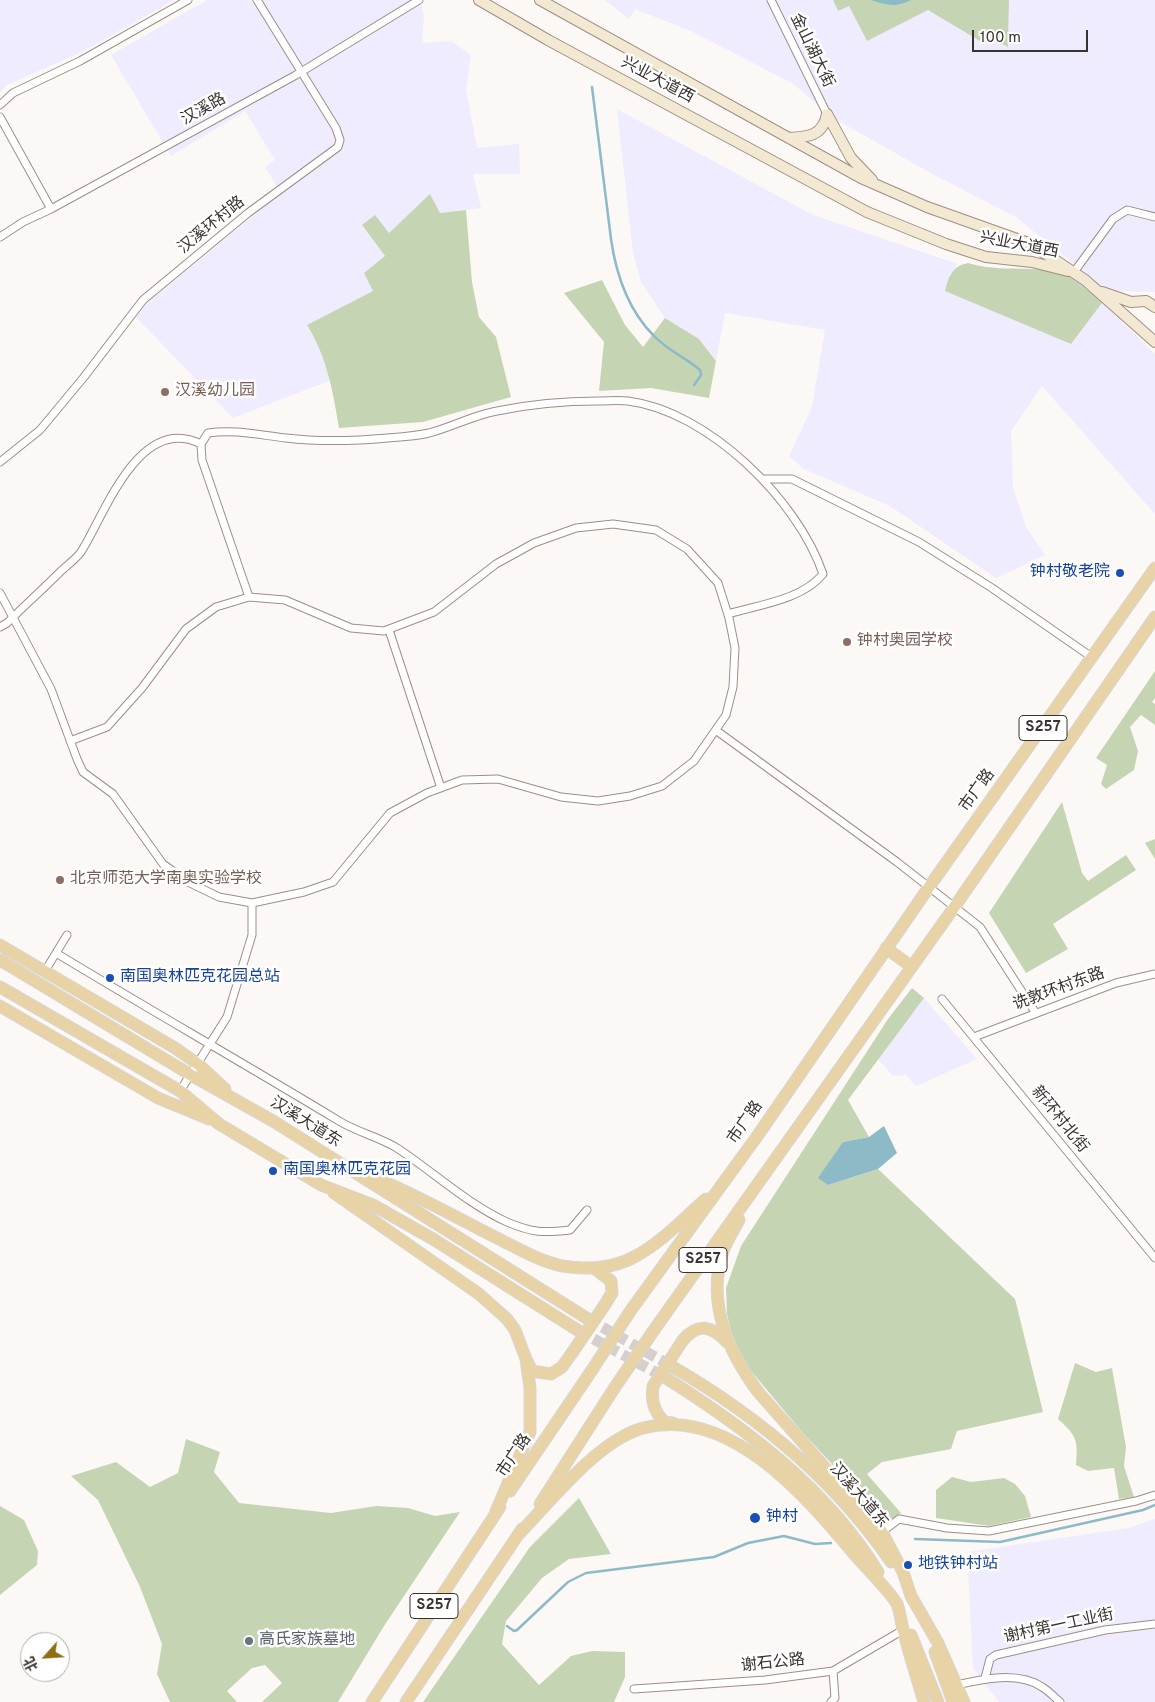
<!DOCTYPE html>
<html>
<head>
<meta charset="utf-8">
<style>
	body { margin:0 }
	#map { position:relative; width:1155px; height:1702px; overflow:hidden; background:#fcf8f6; font-family:Overpass,"Noto Sans SC",sans-serif }
	canvas { display:block }
	.north { position:absolute; left:20px; top:1632px; width:50px; height:50px; box-sizing:border-box; background:#fff; border:1px solid #b0adac; border-radius:50%; rotate:244deg; font-size:14px; font-weight:700; line-height:20px; text-align:center; color:#3a322f }
	.north::after { content:''; display:block; margin:auto; width:18px; height:22px; background:#906c12; clip-path:polygon(50% 0,100% 100%,50% 72%,0 100%) }
	.scale { position:absolute; left:972px; top:30px; width:116px; height:22px; box-sizing:border-box; border:2px solid #3a322f; border-top:0; padding-left:6px; font-size:15px; line-height:18px; white-space:nowrap; color:#3a322f; -webkit-text-stroke:4px #fff; paint-order:stroke }
</style>
</head>
<body>
<div id="map">
<canvas width="1155" height="1702"></canvas>
<div class="north">北</div>
<div class="scale">100 m</div>
</div>
<script>
const ctx = document.querySelector('canvas').getContext('2d');
ctx.lineJoin = 'round';
function fill(path, color) { ctx.fillStyle = color; ctx.fill(path, 'evenodd'); }
function trace(path, color, width, dash) { ctx.strokeStyle = color; ctx.lineWidth = width; ctx.lineCap = dash ? 'butt' : 'round'; ctx.setLineDash(dash || []); ctx.stroke(path); }
function drawText(font, color, halo, rows, align = 'center') {
  ctx.font = font + ' Overpass,"Noto Sans SC",sans-serif'; ctx.lineWidth = 5; ctx.setLineDash([]); ctx.textBaseline = 'middle'; ctx.strokeStyle = halo; ctx.fillStyle = color; for (const [text, x, y, turn = 0] of rows) {
    ctx.save(); ctx.translate(x, y); ctx.rotate((+turn || 0) * Math.PI / 180); ctx.textAlign = isNaN(turn) ? turn : align; if (halo) ctx.strokeText(text, 0, 0); ctx.fillText(text, 0, 0); ctx.restore();
  }
}
const industrial = new Path2D(`
	M0,0H174L84,51L7,85L0,92Z
	M207,0H420L424,16L422,43L451,41L471,55L466,89L477,148L519,144L520,174H473L481,208L440,213L430,195L389,233L362,226L385,256L373,291L307,325L318,343L331,380L233,418L136,317L144,306L281,193L265,167L275,160L245,111L171,156L111,55Z
	M605,0H833L838,11L849,5L867,41L928,9L985,44L990,38L1008,47L1009,0H1155V292L1107,291L1016,217L936,176L835,119L792,83L693,32L635,9L629,19Z
	M617,109L813,215L958,264L949,275L1071,344L1102,303L1155,354V514L1042,386L1011,431L1013,487L1026,527L1045,555L996,578L890,506L804,469L789,456L812,407L825,330L725,313L716,361L699,339L665,318L641,282L633,253Z
	M924,998L977,1059L916,1086L906,1075L893,1076L877,1058Z
	M1155,1519V1702H999L973,1668L967,1552L1129,1528Z`);
const green = new Path2D(`
	M833,0H1009L1008,47L990,38L985,44L928,10L867,41L849,6L838,11Z
	M430,194L440,213L466,210L472,282L479,317L496,337L511,397L423,422L339,428C333,391 327,357 307,325L373,291L364,273L385,256L362,225L375,215L389,233Z
	M968,263C998,272 1024,266 1053,271C1072,274 1088,291 1102,303L1071,344L945,291C949,276 952,266 968,263Z
	M602,280L625,325L643,347L665,318L699,339L716,361L709,398L651,388L599,391L604,342L564,293Z
	M1155,671V698L1152,702L1155,704V725L1141,715L1130,727L1138,751L1134,770L1106,789L1101,784L1107,765L1096,758Z
	M1062,802L1082,873L1088,881L1126,855L1136,870L1053,924L1068,949L1026,973L989,913Z
	M1155,839V859L1145,843Z
	M912,988L924,998L848,1100L869,1137L843,1142L828,1185L878,1169L1015,1299L1043,1412L957,1431L951,1449L882,1462L867,1474L901,1513L888,1524L802,1432L747,1366L733,1340L727,1314L726,1288L741,1246L888,1019Z
	M1075,1363L1096,1372L1112,1368L1126,1447L1124,1466L1134,1497L1119,1499L1114,1468L1088,1471L1076,1465C1078,1440 1077,1436 1058,1419Z
	M186,1439L220,1452L214,1472L239,1503L331,1513L376,1506L408,1508L435,1516L460,1512L384,1626L338,1702H262L282,1683L265,1665L252,1668L227,1691L237,1702H170L157,1674L162,1644L140,1587L98,1500L71,1476L116,1462L150,1487L178,1473Z
	M952,1477L971,1482L1004,1478L1015,1484L1025,1496L1031,1517L989,1526L936,1518V1490Z
	M579,1498L611,1554L569,1559L542,1578L506,1621L502,1644L539,1685L571,1656L592,1651L625,1652V1677L614,1702H423L530,1547Z
	M0,1506L24,1520L38,1551L37,1565L0,1595Z`);
const water = new Path2D(`
	M871,0H911C896,8 886,5 871,0Z
	M884,1126L897,1153L878,1169L828,1185L818,1178L843,1142L869,1137Z`);
const stream = new Path2D(`
	M592,87L611,239C616,274 628,310 654,336C667,350 686,358 700,370L701,375L694,385
	M915,1539L1000,1542L1143,1510L1155,1505
	M507,1626L514,1631L517,1630L568,1582L586,1573L714,1557L748,1543L784,1536L815,1544L831,1543`);
const primaryTunnel = new Path2D(`
	M588,1319L673,1367
	M579,1331L666,1378`);
const street = new Path2D(`
	M771,0L827,114
	M0,105L13,93L80,61L188,0
	M0,117L51,209
	M0,237L23,222L51,209L296,75L419,0
	M1074,272L1113,219L1127,210L1155,217
	M0,462L40,430L84,377L143,300L248,213L338,147L340,140L336,128L257,0
	M763,479H792L919,542L992,588L1093,658
	M0,593L51,689L77,759L83,772L113,794L163,864L188,882L219,897L252,903L304,892L333,882L390,813L427,793L462,780L498,779L561,797L598,801L630,796L662,786L694,761L726,715L733,687L735,648L729,618L718,583L687,549L656,530L613,524L576,528L534,543L496,564L434,612L384,631L351,628L285,600L249,597L216,607L186,629L142,688L107,727L70,741
	M249,597L202,460L201,444L208,433C235,429 259,435 286,438C320,442 354,441 388,438C401,437 416,436 429,433C452,427 474,415 497,411C531,404 564,401 598,401C608,401 619,400 628,401C708,411 798,500 823,574C802,600 758,605 728,614
	M0,627L7,623C24,606 42,590 59,573C66,566 75,560 81,552C105,514 139,413 201,444
	M389,630L441,788
	M717,731L897,862L980,927L1035,1012
	M56,953C150,1010 245,1064 339,1121C357,1132 379,1137 397,1148C432,1171 469,1205 507,1222C533,1233 543,1233 570,1230L587,1210
	M45,971L67,935
	M942,999L1155,1258
	M974,1037L1116,983L1155,974
	M180,1091L227,1017L252,935V903
	M882,1532L899,1519L947,1528L989,1531L1136,1501L1155,1495
	M985,1678L990,1659L996,1655L1105,1630L1155,1624
	M957,1685C982,1679 1018,1671 1042,1687C1049,1691 1054,1697 1060,1702
	M634,1689L765,1680L833,1671L903,1630
	M831,1702L835,1698L833,1671`);
const secondary = new Path2D(`
	M479,0L548,40L867,212L946,244L986,257L1032,262L1068,271
	M540,0L861,178L927,207L1031,244L1085,280L1155,342
	M827,114L851,158L872,180
	M789,138C808,137 823,136 827,114
	M1102,292L1131,302L1146,301L1155,307`);
const primary = new Path2D(`
	M0,945L175,1048L198,1064L225,1089
	M886,948L912,967
	M0,960L191,1075L273,1121L588,1319
	M0,987L180,1091L219,1124L321,1185L373,1205L433,1239L579,1331
	M0,1006L158,1098L209,1119
	M366,1174C412,1192 455,1217 499,1239C519,1249 539,1261 562,1266C587,1270 613,1269 636,1256C662,1242 684,1218 706,1199
	M334,1193L479,1294L507,1319L515,1330L526,1359L530,1388V1432L496,1511
	M739,1220C733,1231 726,1242 722,1254C707,1306 729,1353 759,1393L882,1532L903,1572L911,1596L938,1643L964,1702
	M594,1268L611,1281L612,1293L604,1306
	M631,1310L758,1135L929,887L1155,568
	M654,1330L955,906L1155,617
	M683,1340C698,1322 712,1326 727,1342
	M527,1361L532,1371L551,1374L562,1367L572,1353
	M673,1367C759,1417 834,1479 891,1562
	M666,1378C747,1429 827,1489 878,1572
	M653,1386C651,1401 654,1411 664,1422L673,1423
	M510,1491L592,1370
	M540,1504L615,1387
	M518,1535C551,1501 597,1441 643,1428C730,1405 806,1497 855,1555C866,1568 889,1590 897,1604C900,1611 901,1622 903,1629C909,1654 917,1678 924,1702
	M911,1635L938,1702
	M935,1652L953,1702
	M372,1702L500,1507
	M406,1702L522,1529`);
const primaryBridge = new Path2D(`
	M572,1353L604,1306
	M592,1370L631,1310
	M653,1386L683,1340
	M615,1387L654,1330`);
const markers = [
	[165,392,5,"#8d6e63"],
	[1120,573,5,"#1a4fb4"],
	[847,642,5,"#8d6e63"],
	[60,880,5,"#8d6e63"],
	[110,978,5,"#1a4fb4"],
	[273,1171,5,"#1a4fb4"],
	[755,1518,6,"#1a4fb4"],
	[908,1565,5,"#1a4fb4"],
	[249,1641,5,"#6b7280"]
];
const shields = [
	[1043,728,48],
	[703,1260,48],
	[434,1606,48]
];
const shieldNames = [
	["S257",1043,728],
	["S257",703,1260],
	["S257",434,1606]
];
const streetNames = [
	["金山湖大街",811,51,64],
	["兴业大道西",657,81,28],
	["汉溪路",204,110,-29],
	["汉溪环村路",212,226,-39],
	["兴业大道西",1019,246,11],
	["市广路",978,791,-54],
	["诜敦环村东路",1059,990,-20],
	["新环村北街",1059,1120,51],
	["汉溪大道东",305,1123,32],
	["市广路",746,1123,-55],
	["市广路",515,1456,-56],
	["汉溪大道东",858,1496,49],
	["谢村第一工业街",1059,1627,-12],
	["谢石公路",773,1664,-6]
];
const educationNames = [
	["汉溪幼儿园",175,392],
	["钟村奥园学校",857,642],
	["北京师范大学南奥实验学校",70,880]
];
const transitNames = [
	["钟村敬老院",1110,573,"right"],
	["南国奥林匹克花园总站",120,978],
	["南国奥林匹克花园",283,1171],
	["钟村",766,1518],
	["地铁钟村站",918,1565]
];
const worshipNames = [
	["高氏家族墓地",259,1641]
];
fill(industrial, '#eeecfe');
fill(green, '#c5d5b3');
fill(water, '#8dbac7');
trace(stream, '#8dbac7', 2.5);
trace(primaryTunnel, '#d5d0ce', 11, [11, 5.5]);
trace(street, '#a08d85', 9);
trace(secondary, '#a08d85', 12);
trace(primary, '#d8d6d5', 13);
trace(street, '#fff', 7);
trace(secondary, '#f3e9d2', 10);
trace(primary, '#e7d3a6', 11);
trace(primaryBridge, '#d8d6d5', 13, []);
trace(primaryBridge, '#e7d3a6', 11);
for (const [x, y, r, color] of markers) { const dot = new Path2D(); dot.arc(x, y, r, 0, 2 * Math.PI); ctx.fillStyle = color; ctx.fill(dot); trace(dot, '#fff', 2); }
for (const [x, y, w] of shields) { const box = new Path2D(); box.roundRect(x - w / 2, y - 12.5, w, 25, 4); ctx.fillStyle = '#fff'; ctx.fill(box); trace(box, '#3a322f', 1); }
drawText('bold 15px', '#3a322f', null, shieldNames);
drawText('16px', '#3a322f', '#fff', streetNames);
drawText('16px', '#785e54', '#fff', educationNames, 'left');
drawText('16px', '#164399', '#fff', transitNames, 'left');
drawText('16px', '#5b616d', '#fff', worshipNames, 'left');
</script>
</body>
</html>
